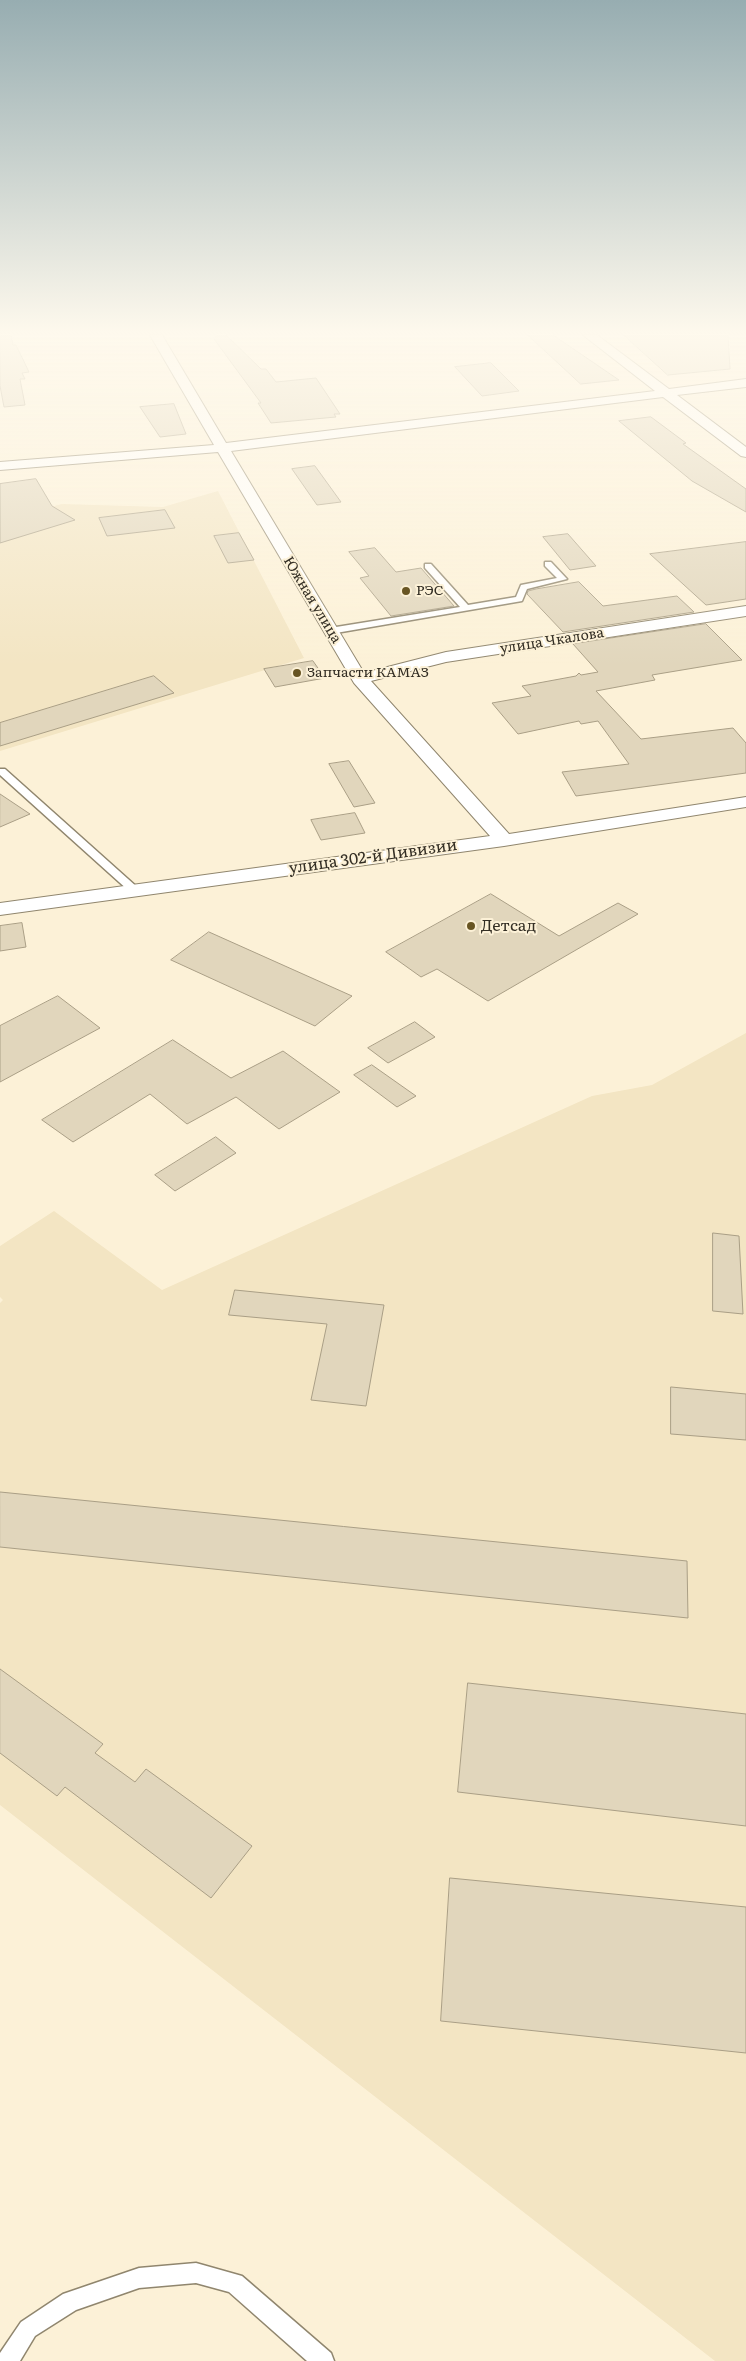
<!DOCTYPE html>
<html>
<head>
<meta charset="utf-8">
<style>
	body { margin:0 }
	canvas { display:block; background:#fcf1d7 }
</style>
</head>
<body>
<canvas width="746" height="2361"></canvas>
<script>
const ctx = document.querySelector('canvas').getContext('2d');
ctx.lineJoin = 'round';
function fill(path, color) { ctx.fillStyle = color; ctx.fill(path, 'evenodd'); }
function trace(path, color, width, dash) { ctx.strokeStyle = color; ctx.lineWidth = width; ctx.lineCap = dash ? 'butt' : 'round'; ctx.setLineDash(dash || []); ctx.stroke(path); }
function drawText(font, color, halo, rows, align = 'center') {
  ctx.font = font + ' Literata,serif'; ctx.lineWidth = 4; ctx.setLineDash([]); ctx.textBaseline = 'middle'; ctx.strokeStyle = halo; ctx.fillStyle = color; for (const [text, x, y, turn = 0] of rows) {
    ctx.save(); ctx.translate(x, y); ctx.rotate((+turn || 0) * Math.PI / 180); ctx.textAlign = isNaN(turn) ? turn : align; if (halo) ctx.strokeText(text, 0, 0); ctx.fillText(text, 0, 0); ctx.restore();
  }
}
const built = new Path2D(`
	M218,491L304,658L0,751V520L62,504L163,507Z
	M746,1033V2361H715L0,1805V1303L3,1300L0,1297V1246L54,1211L162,1290L592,1096L652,1085Z`);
const building = new Path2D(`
	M0,335H11L13,345H16L29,372L22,373L25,379H20L25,405L4,407L0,386Z
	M218,335H226L261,369H266L276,382L316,378L340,414H334L336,417L271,423L258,403H261L214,339Z
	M528,335H553L619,380L581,384Z
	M624,335H728L730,369L668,375Z
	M491,363L519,391L482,396L455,367Z
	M174,404L186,434L160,437L140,407Z
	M651,417L686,443L683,444L746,489V512L692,481L619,421Z
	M315,466L341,502L317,505L292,469Z
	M36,479L52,506L75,520L0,543V484Z
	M165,510L175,528L107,536L99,518Z
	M239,533L254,560L228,563L214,536Z
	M568,534L596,566L570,570L543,537Z
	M746,542V599L706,605L650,554Z
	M375,548L396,572L421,568L454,606L391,616L360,578L369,576L349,552Z
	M579,582L603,606L677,596L694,612L563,632L527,594L528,591L536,589Z
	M706,624L742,660L652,675L655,680L596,691L641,739L733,728L746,743V773L576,796L562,772L629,764L598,721L581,724L579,721L518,734L492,703L531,696L522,686L576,676L579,673L581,675L598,672L573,644Z
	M313,661L325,678L275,687L264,669Z
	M154,676L174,693L0,746V723Z
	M349,761L375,803L354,807L329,764Z
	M0,794L30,814L0,827Z
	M355,813L365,833L321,840L311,820Z
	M491,894L559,936L618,903L638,914L488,1001L437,969L421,977L386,952Z
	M22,923L26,947L0,951V926Z
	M209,932L352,996L315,1026L171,960Z
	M58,996L100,1028L0,1082V1026Z
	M415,1022L435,1037L388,1063L368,1048Z
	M173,1040L231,1078L283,1051L340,1092L279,1129L236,1097L187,1124L150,1094L73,1142L42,1120Z
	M372,1065L416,1096L397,1107L354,1075Z
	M216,1137L236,1153L175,1191L155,1175Z
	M713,1233L739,1236L743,1314L713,1311Z
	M235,1290L384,1305L366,1406L311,1400L327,1324L229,1315Z
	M671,1387L746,1394V1440L671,1434Z
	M0,1492L687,1561L688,1618L0,1547Z
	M0,1669L103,1744L95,1753L135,1782L146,1769L252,1846L211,1898L65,1787L57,1796L0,1753Z
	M468,1683L746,1714V1826L458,1792Z
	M450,1878L746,1907V2053L441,2021Z`);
const lane = new Path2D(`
	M545,562H551L567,579L527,589L522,601L330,634L326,631L330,628L460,607L425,568V564H431L468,605L516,597L521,585L557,578L545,566Z
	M0,769H5L137,887V891H129L0,775Z
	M196,2263L242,2276L331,2353L334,2361H307L229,2292L196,2283L139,2288L76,2310L35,2336L20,2361H0V2353L21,2322L63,2294L139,2268Z`);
const street = new Path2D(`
	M150,335H162L226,443L655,391L583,335H597L669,389L746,379V387L677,395L746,447V457L741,456L663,397L231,451L364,673L446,652L746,606V616L446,662L371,681L509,834L746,797V807L504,846L0,915V903L490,836L354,683L218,452L0,470V462L214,445Z`);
const markers = [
	[406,591,5,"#685523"],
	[297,673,5,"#685523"],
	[471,926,5,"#685523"]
];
const farPoinames = [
	["РЭС",416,591],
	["Запчасти КАМАЗ",307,673]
];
const farStreetnames = [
	["Южная улица",312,600,59],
	["улица Чкалова",552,641,-9]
];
const streetNames = [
	["улица 302-й Дивизии",373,857,-8]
];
const poiNames = [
	["Детсад",481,926]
];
fill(built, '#f3e5c3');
fill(building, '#e1d6bc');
trace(building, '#aa9f86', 1);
trace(lane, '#90866e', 3);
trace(street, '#90866e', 2);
fill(lane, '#fff');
fill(street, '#fff');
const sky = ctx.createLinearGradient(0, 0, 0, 666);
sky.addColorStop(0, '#97adb1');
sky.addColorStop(0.5, '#fef9ed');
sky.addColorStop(1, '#fef9ed00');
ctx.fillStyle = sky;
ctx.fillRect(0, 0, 746, 666);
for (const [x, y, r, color] of markers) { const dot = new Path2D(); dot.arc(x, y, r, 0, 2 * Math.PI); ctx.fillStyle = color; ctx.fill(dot); trace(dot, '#fcf1d7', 2); }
drawText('14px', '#332e24', '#fcf1d7', farPoinames, 'left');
drawText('14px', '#332e24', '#fcf1d7', farStreetnames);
drawText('16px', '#332e24', '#fcf1d7', streetNames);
drawText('16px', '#332e24', '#fcf1d7', poiNames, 'left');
</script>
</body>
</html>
